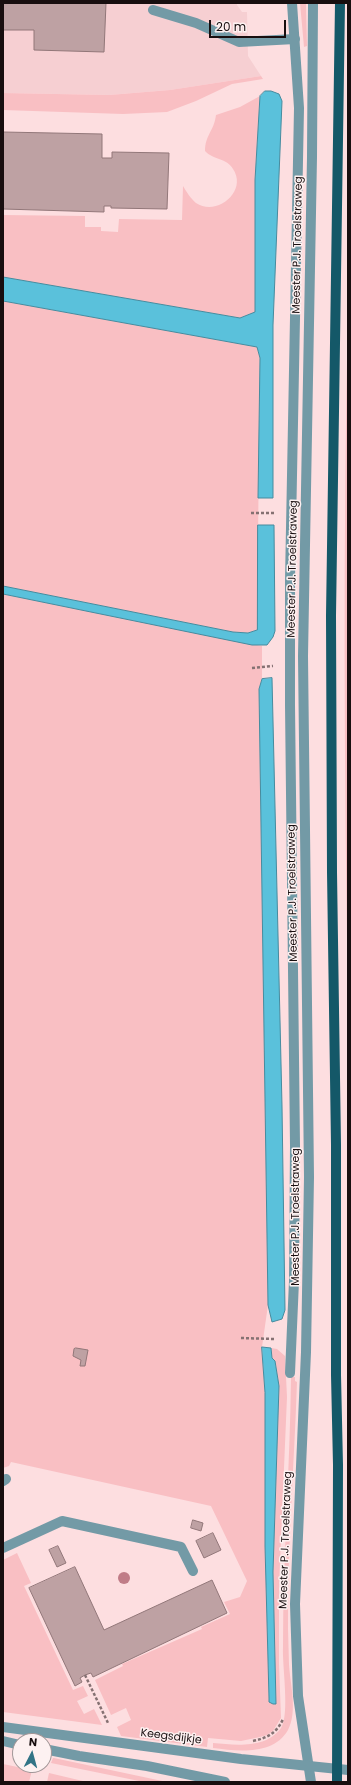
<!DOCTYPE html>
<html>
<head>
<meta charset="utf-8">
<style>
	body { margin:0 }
	#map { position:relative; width:351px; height:1785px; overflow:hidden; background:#fddee0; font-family:Poppins,sans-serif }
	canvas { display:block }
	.frame { position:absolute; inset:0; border:4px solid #180e0f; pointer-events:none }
	.north { position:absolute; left:12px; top:1733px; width:40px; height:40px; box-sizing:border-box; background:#fdf1f1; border:1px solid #a19697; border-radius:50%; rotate:6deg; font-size:11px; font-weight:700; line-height:16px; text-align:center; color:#180e0f }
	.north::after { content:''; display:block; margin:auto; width:14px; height:18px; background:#327486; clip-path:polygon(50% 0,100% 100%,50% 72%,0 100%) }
	.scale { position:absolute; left:209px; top:20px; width:77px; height:18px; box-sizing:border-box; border:2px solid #180e0f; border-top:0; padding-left:5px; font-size:12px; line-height:14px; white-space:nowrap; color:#180e0f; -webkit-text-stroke:3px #fdf1f1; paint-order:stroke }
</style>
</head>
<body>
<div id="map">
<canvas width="351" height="1785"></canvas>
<div class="frame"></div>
<div class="north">N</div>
<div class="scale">20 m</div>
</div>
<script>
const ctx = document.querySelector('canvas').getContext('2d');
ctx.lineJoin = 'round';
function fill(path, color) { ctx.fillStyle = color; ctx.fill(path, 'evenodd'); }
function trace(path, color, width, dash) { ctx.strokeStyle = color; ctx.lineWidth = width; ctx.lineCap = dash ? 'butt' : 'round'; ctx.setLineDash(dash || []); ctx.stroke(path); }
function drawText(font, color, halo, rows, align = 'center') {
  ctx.font = font + ' Poppins,sans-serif'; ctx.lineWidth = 3; ctx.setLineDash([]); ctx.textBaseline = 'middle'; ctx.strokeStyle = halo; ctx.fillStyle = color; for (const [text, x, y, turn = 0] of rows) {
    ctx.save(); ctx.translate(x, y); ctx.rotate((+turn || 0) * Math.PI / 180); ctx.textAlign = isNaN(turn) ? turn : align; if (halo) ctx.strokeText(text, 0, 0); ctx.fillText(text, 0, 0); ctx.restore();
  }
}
const built = new Path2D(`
	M3,3H237V5L242,12H247L248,56L261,76L170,90L109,95L3,93Z`);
const green = new Path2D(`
	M300,3H306L307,46L304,47Z
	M261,76L263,79L232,84L196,101L167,112L123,114L3,110V93L109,95L170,90Z
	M260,96L255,180V312L240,318L3,277V215L85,216V227H101V231L118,232L119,219L182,220L183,186C186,191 191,199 196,203C217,217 248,191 233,169C227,158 213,160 205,151C205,135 214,131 216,115L240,107Z
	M3,301L257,347L260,358L257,630L248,633L233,632L3,586Z
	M348,306V1000C344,769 343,537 348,306Z
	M3,594L262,646V679L259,689L268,1305L262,1347L265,1393V1546L269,1698L273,1704L276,1703L273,1572L279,1386L275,1361L272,1358L271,1348L277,1349L285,1356L287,1397L279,1586V1664L281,1718L273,1731L267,1735L260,1737L241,1741L208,1738L207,1747L121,1736L117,1727L131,1720L126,1708L111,1715L95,1680L123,1666L122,1664L202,1629L201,1627L230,1614L224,1602L240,1597L247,1581L211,1506L11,1462L9,1466L3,1468Z
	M291,1377H295V1381L297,1382C294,1476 285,1570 289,1664C290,1684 298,1711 288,1730C273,1756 237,1751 213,1748V1743C235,1745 266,1749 281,1728C290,1714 282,1666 283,1647C283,1557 290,1467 291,1377Z
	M17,1553L31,1583L24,1586L73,1690L83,1686L88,1696L77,1701L84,1714L94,1709L102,1725L3,1712V1560Z
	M53,1758H54L167,1782H144L51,1763Z
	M3,1764L32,1770L29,1782H3Z
	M49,1773L87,1782H47Z`);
const water = new Path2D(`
	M265,91H271L279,94L282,101L273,325V498H258L260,358L257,347L3,301V277L240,318L255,312V180L260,96Z
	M258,525H274L275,631L273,637L267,645H252L3,594V586L233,632L248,633L257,630Z
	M272,678L282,1106L285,1310L282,1319L272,1322L268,1305L259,689L262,679Z
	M262,1347L271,1348L272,1358L275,1361L279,1386L273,1572L276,1704H273L269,1702V1698L265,1546V1393Z`);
const building = new Path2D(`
	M3,3H106L104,52L34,50V30H3Z
	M3,132L102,134V158H112V152L169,153L167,209L111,208V206H104V212L3,209Z
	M76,1348L88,1350L85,1366H80L81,1360L73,1356L74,1349Z
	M193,1520L203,1523L201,1531L191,1528Z
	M213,1533L221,1550L204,1558L196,1541Z
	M58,1546L66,1563L57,1567L49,1550Z
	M75,1567L104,1630L212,1580L227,1613L93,1677L91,1673L85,1675L80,1678L82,1682L75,1686L29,1588Z`);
const path = new Path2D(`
	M251,513H274
	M252,668L273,666
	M241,1338L274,1339
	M85,1675L108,1723
	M253,1741C267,1738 277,1733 283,1719`);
const service = new Path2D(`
	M153,10L196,23L239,42L295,39
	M3,1481L6,1479
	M3,1548L62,1521L181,1547L193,1571
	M311,1782L298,1696L295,1604L306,1352L309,1177L303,656L312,157L313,3`);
const minor = new Path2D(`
	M290,1373L294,1281L295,1146L290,705V580L299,108L292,3
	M3,1727L241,1759L348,1770
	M3,1741L20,1745
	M44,1749L79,1756L147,1766L225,1782`);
const primary = new Path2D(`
	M337,1782L338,1465L336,1375V1145L332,872L331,615L340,3`);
const trees = [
	[124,1578]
];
const streetNames = [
	["Meester P.J. Troelstraweg",298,245,-89],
	["Meester P.J. Troelstraweg",293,569,-89],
	["Meester P.J. Troelstraweg",293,893,-91],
	["Meester P.J. Troelstraweg",296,1217,-90],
	["Meester P.J. Troelstraweg",286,1540,-88],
	["Keegsdijkje",171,1737,7]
];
fill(built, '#f6cfd2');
fill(green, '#f9bfc3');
fill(water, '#5ac1db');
trace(water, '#468b9e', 1);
fill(building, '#bea1a3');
trace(building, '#927779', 1);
trace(path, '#857172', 2.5, [3, 2]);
trace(service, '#739aa6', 10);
trace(minor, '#739aa6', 10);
trace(primary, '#145868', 10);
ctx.fillStyle = '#c07c87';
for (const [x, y] of trees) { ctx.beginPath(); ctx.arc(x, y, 6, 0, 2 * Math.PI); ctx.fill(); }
drawText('11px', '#180e0f', '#fdf1f1', streetNames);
</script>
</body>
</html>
